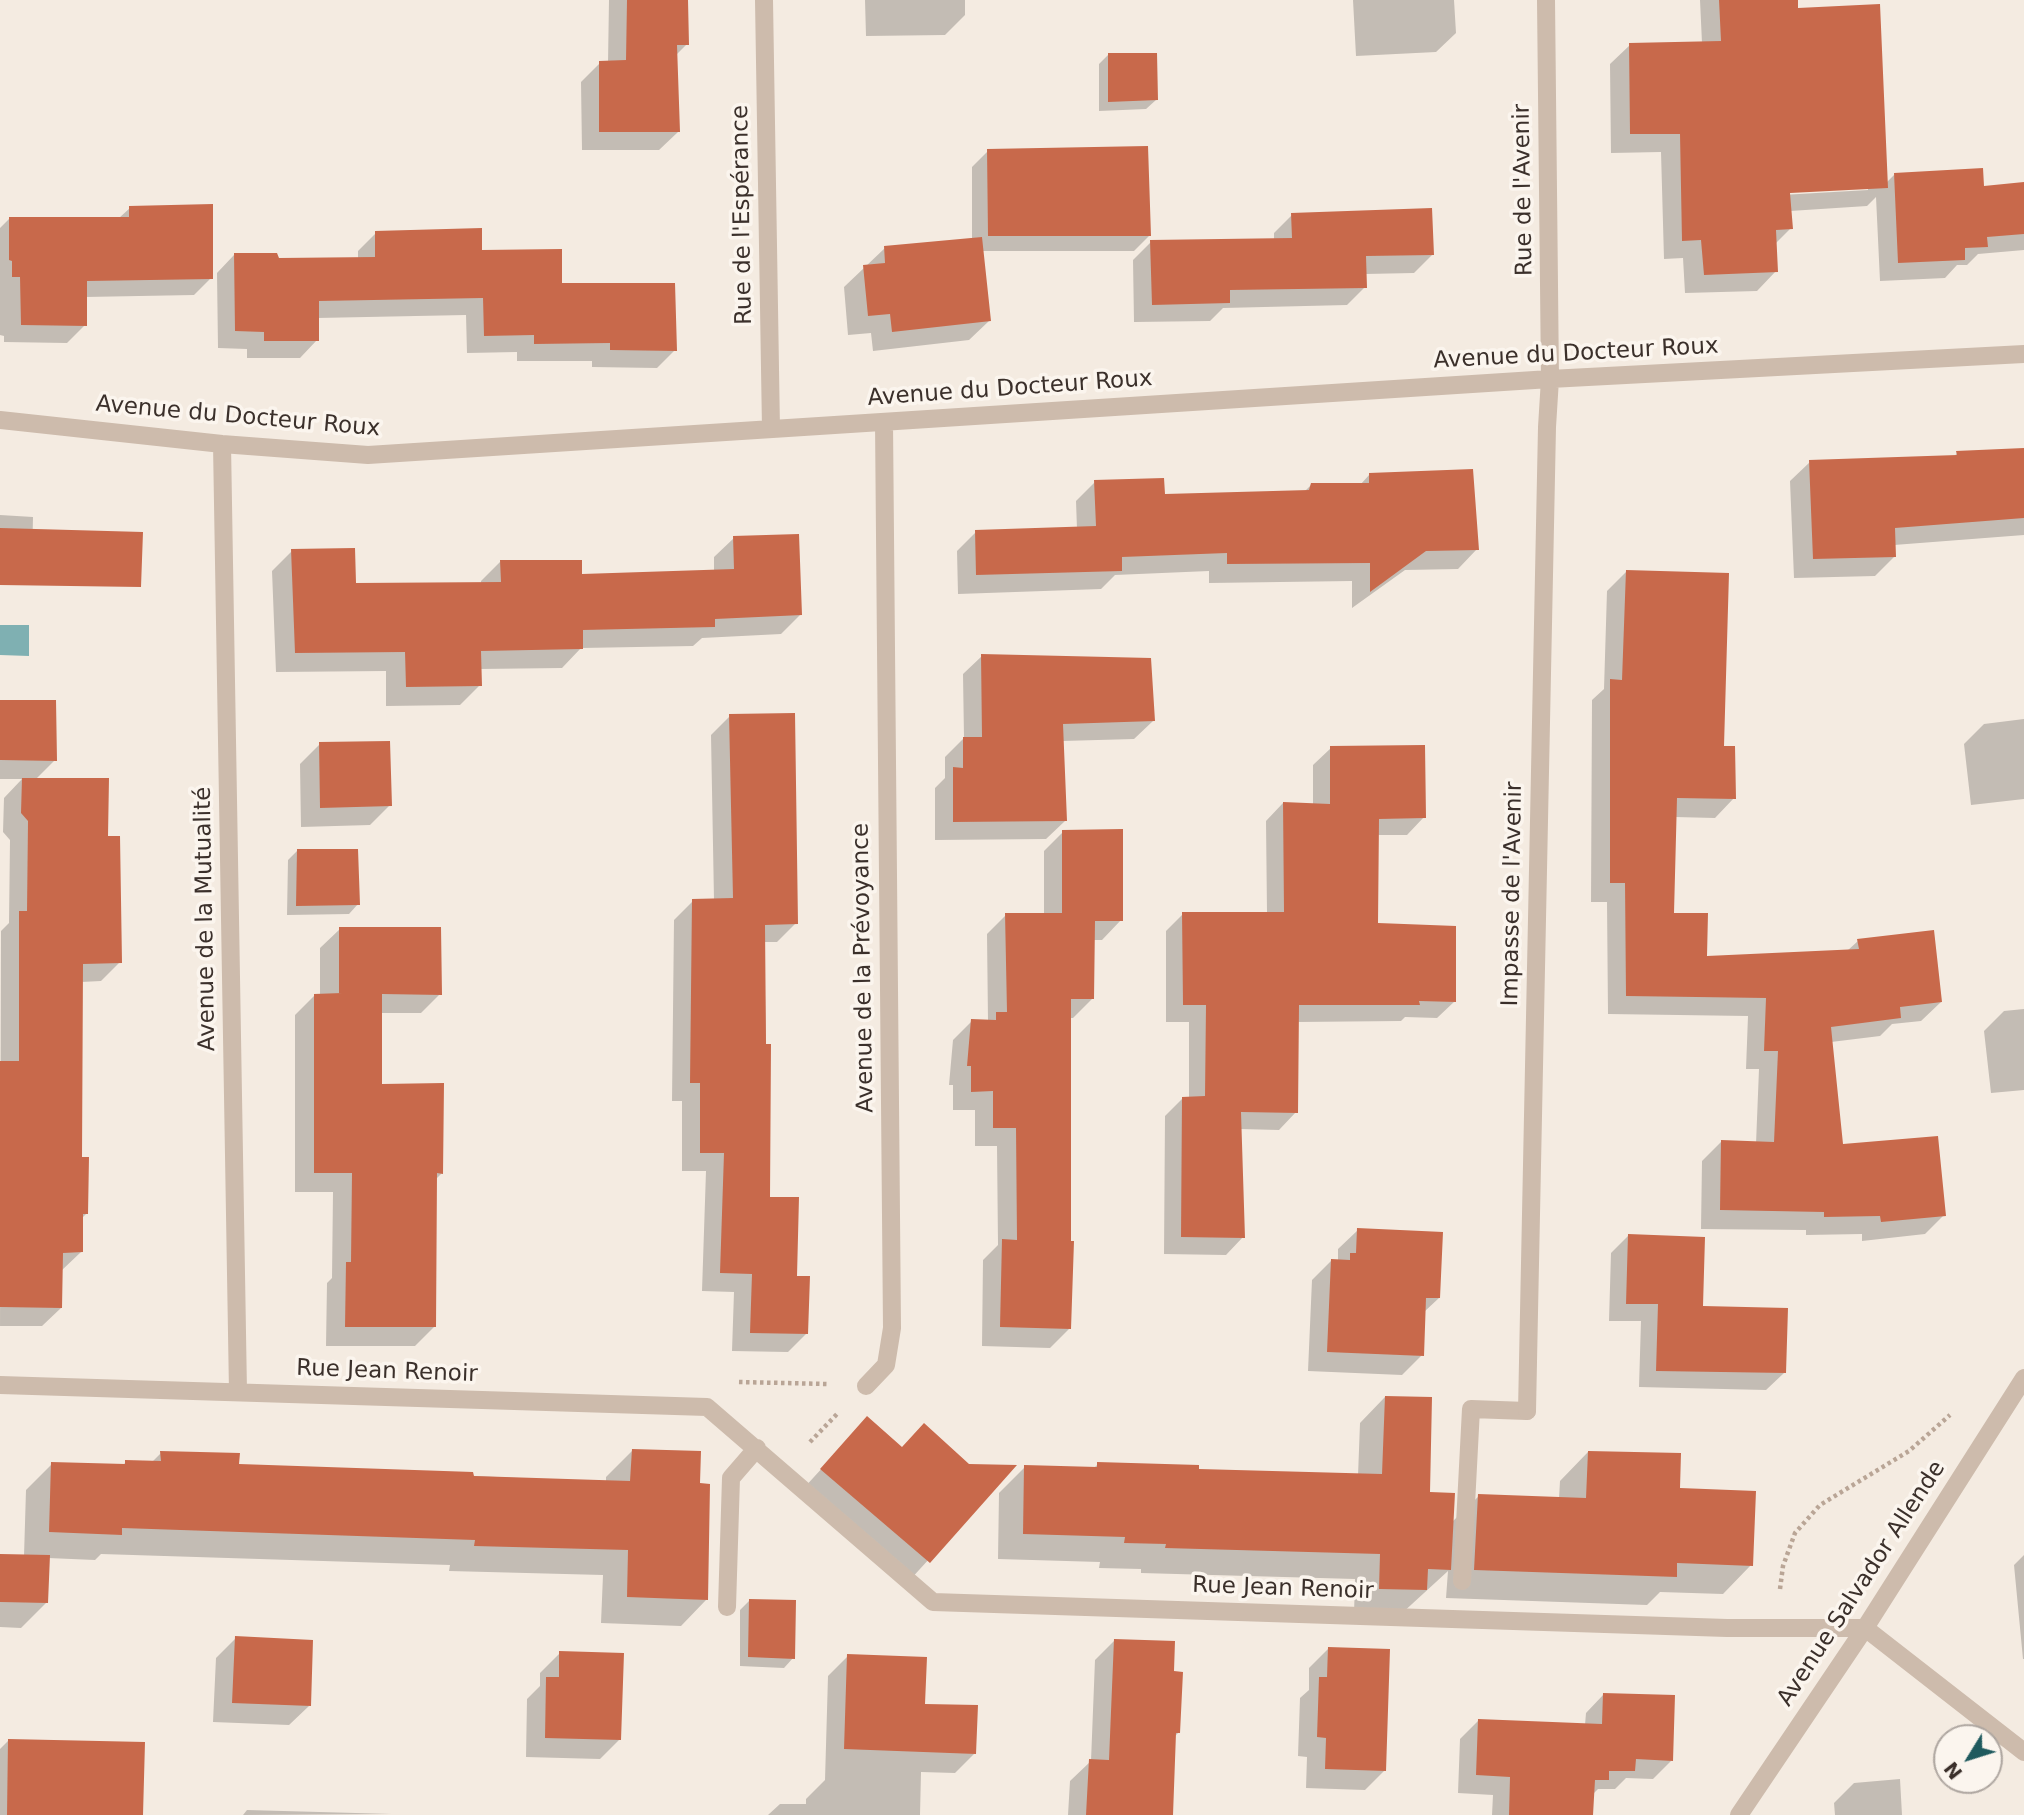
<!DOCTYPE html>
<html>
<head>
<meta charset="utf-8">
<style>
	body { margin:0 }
	#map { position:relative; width:2024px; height:1815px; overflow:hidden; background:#f4ebe1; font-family:"DejaVu Sans",sans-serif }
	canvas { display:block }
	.north { position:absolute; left:1933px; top:1724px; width:70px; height:70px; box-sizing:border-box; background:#fbf5ee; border:2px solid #aea6a0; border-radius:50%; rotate:232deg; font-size:19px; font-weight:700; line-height:28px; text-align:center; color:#3b302b }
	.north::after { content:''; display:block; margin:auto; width:24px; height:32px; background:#1f5a5e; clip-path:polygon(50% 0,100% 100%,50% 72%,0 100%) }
</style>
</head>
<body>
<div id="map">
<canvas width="2024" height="1815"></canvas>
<div class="north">N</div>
</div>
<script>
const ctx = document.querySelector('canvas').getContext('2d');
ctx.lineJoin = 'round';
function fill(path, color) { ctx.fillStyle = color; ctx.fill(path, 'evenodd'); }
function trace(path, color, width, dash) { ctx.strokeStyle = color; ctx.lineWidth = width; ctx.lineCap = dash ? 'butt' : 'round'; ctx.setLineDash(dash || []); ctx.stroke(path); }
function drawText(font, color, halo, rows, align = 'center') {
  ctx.font = font + ' "DejaVu Sans",sans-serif'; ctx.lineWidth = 7; ctx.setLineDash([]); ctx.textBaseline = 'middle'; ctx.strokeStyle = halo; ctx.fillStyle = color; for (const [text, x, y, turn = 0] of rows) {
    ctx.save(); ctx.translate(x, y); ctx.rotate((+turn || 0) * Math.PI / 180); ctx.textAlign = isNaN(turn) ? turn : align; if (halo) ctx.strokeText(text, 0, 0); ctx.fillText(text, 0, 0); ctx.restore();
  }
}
const water = new Path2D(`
	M0,625H29V656L0,655Z`);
const shadow = new Path2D(`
	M609,0H687V44L676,55L678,132L659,150H582L581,82L600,63H608Z
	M865,0H965V15L945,35L866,36Z
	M1353,0H1454L1456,33L1436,52L1356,56Z
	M1700,0H1796V10L1886,183L1895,174L1982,188L2024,184V250L1978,254L1967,265H1957L1945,278L1880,281L1876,197L1867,206L1790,211L1791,228L1775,244L1776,271L1757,291L1685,293L1683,258L1664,259L1661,152L1611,153L1610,64L1630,45L1702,43ZM1868,187V190L1782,195V192Z
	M1109,54L1156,100L1146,109L1099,111V64Z
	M988,151L1150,235L1134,251H982L989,321L969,340L873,351L871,333L848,335L844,287L885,248L972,239V167Z
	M130,208L211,278L194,295L85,297V325L67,343L4,342V336L0,335V228L9,219L119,218Z
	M1292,215L1432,255L1414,273L1365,274V287L1347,305L1223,308L1210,321L1134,322L1133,260L1151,242L1274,240V233Z
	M376,233L481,252L560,285L675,350L657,368L592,367V361H517V352L467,353L466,315L317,318V340L300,358H247V349L218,348L217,273L234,255L278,260L358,259V251Z
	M2024,449V535L1894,545L1895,556L1875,576L1794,578L1790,481L1810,462L1954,457L1957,453Z
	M1370,474L1477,549L1458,569L1405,570L1352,608V581L1209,583V571L1115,575L1101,589L958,594L957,551L976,532L1077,529L1076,501L1095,482L1163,496L1304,492L1311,485H1360Z
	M0,515L33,517L32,561L0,578Z
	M734,538L800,615L781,634L702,638L693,646L581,648L562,668L479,669L480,685L460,705L386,706V671L276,672L272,571L292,551L354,585L481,584V581L501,561L580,575L714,571V557Z
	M1626,572L1722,747L1734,798L1715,818L1675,817L1672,915L1705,958L1847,951L1858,941L1941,1002L1921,1021L1892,1024L1880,1036L1831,1042L1842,1146L1944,1215L1925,1234L1862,1241V1234L1806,1235V1230L1701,1229L1702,1161L1721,1142L1756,1144L1759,1069H1746L1748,1016L1608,1014L1607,902H1591L1592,700L1604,689L1607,591Z
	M982,656L1153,721L1134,739L1062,741L1065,821L1046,839L935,840V788L945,778V757L964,738L963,674Z
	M0,702L55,760L36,779L107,838L120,962L101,981L81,982L80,1159L87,1213L82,1218L81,1252L61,1271V1308L42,1326H0L1,931L9,923L10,840L3,832L4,798L22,779H0Z
	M730,716L796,923L777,942H764L769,1198L796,1277L807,1333L788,1352L732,1351L734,1292L702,1291L706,1171H682V1101H672L674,920L693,901L714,900L711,735Z
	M2024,719V799L1971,805L1964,744L1984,724Z
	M320,744L390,805L370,825L301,827L300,764Z
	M1331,748L1424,817L1407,835H1377V925L1455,1001L1437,1018L1405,1017L1401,1021L1297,1022L1296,1112L1279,1130L1240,1129L1243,1237L1226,1255L1164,1254L1165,1116L1183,1098H1189V1022H1166V931L1183,914L1267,913L1266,821L1283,803L1313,805V765Z
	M1063,832L1121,920L1102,940H1093L1092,999L1073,1018H1069V1329L1050,1348L982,1346L983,1260L998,1245L997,1146H975V1110H953V1085H949L953,1040L972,1021H988L987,934L1006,915H1044V851Z
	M297,851L358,904L349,914L287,915L288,860Z
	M340,929L440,994L421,1013H380V1085L442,1173L435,1180V1326L415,1346H326L327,1283L332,1278L333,1192H295V1015L315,995H320V948Z
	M2024,1009V1090L1991,1093L1984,1031L2004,1011Z
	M1358,1230L1439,1298L1424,1312L1422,1355L1402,1375L1308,1371L1312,1280L1331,1261H1338V1249Z
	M1628,1236L1701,1307L1784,1373L1766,1390L1639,1387L1641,1321H1609L1611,1253Z
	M1385,1397L1428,1494L1452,1522L1479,1496L1559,1499L1560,1481L1588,1452L1678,1490L1751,1565L1723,1594L1660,1592L1647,1605L1446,1598L1448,1571L1400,1615L1354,1614L1355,1579L1141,1573V1569L1099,1568L1100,1562L998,1559L999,1493L1025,1467L1093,1469L1098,1464L1197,1471L1358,1476L1360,1423Z
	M867,1419L901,1449L969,1465L1013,1467L909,1581L803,1489Z
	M632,1451L698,1485L706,1600L681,1626L601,1623L603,1575L449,1571L450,1565L101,1554L95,1560L48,1558L46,1603L21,1628L0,1627V1555L24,1556L26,1490L52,1464L122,1466L126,1462H152L161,1453L237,1465L606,1482V1477Z
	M2024,1555V1659H2023L2014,1565Z
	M750,1600L793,1658L784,1668L740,1666V1610Z
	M236,1638L309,1706L289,1725L213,1722L216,1658Z
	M1115,1640L1179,1732L1174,1737L1171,1815H1068L1070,1781L1091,1761L1095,1660Z
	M1329,1648L1385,1770L1365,1790L1306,1788L1307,1757L1298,1756L1300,1698L1309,1690V1668Z
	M560,1653L620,1739L600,1759L526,1757L527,1699L540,1686V1673Z
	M848,1656L924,1706L975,1753L955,1773L921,1772L920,1815H768L780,1804H806V1799L825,1780L828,1676Z
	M1604,1694L1671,1761L1653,1779L1626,1778L1615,1789H1598L1593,1794L1592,1815H1492L1493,1795L1458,1793L1460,1739L1478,1721L1585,1725L1586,1713Z
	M8,1741L141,1815H0V1749Z
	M1900,1779L1902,1815H1835L1834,1803L1854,1783Z
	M247,1810L392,1814L243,1815Z`);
const building = new Path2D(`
	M627,0H688L689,45H677L680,132H599V61L626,60Z
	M1719,0H1798V8L1880,4L1888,188L1790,193L1793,229L1776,230L1778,272L1704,275L1701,240L1682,241L1680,134H1630L1629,43L1721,41Z
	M1108,53H1157L1158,100L1108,102Z
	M1148,146L1151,236H988L987,149Z
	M1983,168L1984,186L2024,182V234L1987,237L1988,247L1965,248V260L1898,263L1894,173Z
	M213,204V279L87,281V326L21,325L20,277H12V261L9,260V217H129V206Z
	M1432,208L1434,255L1366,256L1367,288L1230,290V303L1152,305L1150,240L1292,238L1291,213Z
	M482,228V250L562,249V283H675L677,351L610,350V343L534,344V335L484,336L483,298L319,301V341H264V332L235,331L234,253H277L279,258L375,257V231Z
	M982,237L991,321L892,332L890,314L868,316L863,265L885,263L884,246Z
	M2024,448V518L1895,528L1896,557L1813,559L1809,460L1957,455L1956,451Z
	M1473,469L1479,550L1426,551L1370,592V563L1227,564V553L1122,557V571L976,575L975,530L1096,526L1094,480L1164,478L1165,494L1309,490L1311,483H1369V473Z
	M0,528L143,532L141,587L0,585Z
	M799,534L802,615L715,619V627L583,630V649L481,651L482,686L406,687L405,652L295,653L291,549L355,548L356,583L501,582L500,560H582V574L734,569L733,536Z
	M1626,570L1729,573L1724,746H1735L1736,799L1677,798L1674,913H1708L1707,956L1859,949L1857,939L1934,930L1942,1002L1900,1007L1901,1018L1831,1027L1843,1144L1938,1136L1946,1216L1881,1222L1880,1216L1824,1217V1212L1720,1210L1721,1140L1774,1142L1778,1051H1764L1766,998L1626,996L1625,883H1610V679L1622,680Z
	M981,654L1151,658L1155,721L1063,724L1067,821L953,822V767L963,768V737H982Z
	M0,700H56L57,761L0,760Z
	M795,713L798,924L765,925L766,1044H771L770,1197H799L797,1276H810L808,1334L750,1333L752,1274L720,1273L724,1153H700V1083H690L692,899L733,898L729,714Z
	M390,741L392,806L320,808L319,742Z
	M1425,745L1426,818L1379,819L1378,923L1456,926V1002L1419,1001L1420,1005H1299L1298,1113L1241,1112L1245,1238L1181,1237L1182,1097L1205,1096L1206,1005H1183L1182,912H1284L1283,802L1330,804V746Z
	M22,778H109L108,836H120L122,963L83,964L82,1157H89L88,1214H83V1252L63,1253L62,1308L0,1307V1061H19V911H27L28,821L21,813Z
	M1123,829V921H1095L1094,999H1071V1241H1074L1071,1329L1000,1327L1002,1239L1017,1240L1016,1128H993V1091L971,1092V1066H967L971,1019L996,1020V1012H1007L1005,913H1062V830Z
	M297,849H358L360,905L296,906Z
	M339,927H441L442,995L382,994V1084L444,1083L443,1174L437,1173L436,1327H345L346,1262H351L352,1173H314V994L342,993H339Z
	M1357,1228L1443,1232L1440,1298H1426L1424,1356L1327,1352L1331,1259L1350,1260V1253H1356Z
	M1628,1234L1705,1237L1703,1306L1788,1308L1786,1373L1656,1371L1658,1304H1626Z
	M1385,1396L1432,1397L1430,1492L1455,1493L1451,1570L1428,1569L1427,1590L1379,1589L1380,1554L1165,1548L1166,1544L1124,1543L1125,1537L1023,1534L1024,1465L1097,1467V1462L1199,1465V1469L1382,1474Z
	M867,1416L902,1447L924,1423L969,1464L1017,1465L930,1563L820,1469Z
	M632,1449L701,1451L700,1483L710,1484L708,1600L627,1597L628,1550L474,1546L475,1540L122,1528V1535L49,1532L51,1462L125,1464V1460L161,1461L160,1451L240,1453L239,1464L473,1472L474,1476L630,1481Z
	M1588,1451L1681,1453L1680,1488L1756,1491L1753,1566L1677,1563V1577L1474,1570L1478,1494L1586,1498Z
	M0,1554L50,1555L48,1603L0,1602Z
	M749,1599L796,1600L795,1659L748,1657Z
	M235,1636L313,1640L311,1706L232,1703Z
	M1114,1639L1175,1641L1174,1671L1183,1672L1180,1733H1176L1173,1815H1086L1089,1759L1109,1760Z
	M1328,1647L1390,1649L1386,1771L1325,1769L1326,1738L1317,1737L1319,1677H1327Z
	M559,1651L624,1653L621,1740L545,1738L546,1677H559Z
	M847,1654L927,1657L925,1704L978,1705L976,1754L844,1749Z
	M1603,1693L1675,1695L1673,1761L1636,1759L1635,1771H1609V1780H1595L1593,1815H1509L1510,1777L1476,1775L1478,1719L1602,1724Z
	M8,1739L145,1742L143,1815H7Z`);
const path = new Path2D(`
	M739,1382L828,1384
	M810,1442L838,1413
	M1780,1589L1783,1566L1795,1533L1820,1505L1909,1451L1950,1415`);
const service = new Path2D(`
	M1462,1581L1471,1409L1527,1411`);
const minor = new Path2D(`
	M764,0L771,429
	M0,420L222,444L368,455L1550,379L2024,354
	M222,444L238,1392
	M0,1385L707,1407L933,1602L1727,1628H1865
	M866,1386L886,1365L892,1328L884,422
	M1527,1411L1547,427L1550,379L1546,0
	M727,1607L731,1478L757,1448
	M1865,1628L2024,1752
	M1739,1815L1865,1628L2024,1378`);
const streetNames = [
	["Rue de l'Avenir",1524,190,-91],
	["Rue de l'Espérance",743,215,-91],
	["Avenue du Docteur Roux",1576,354,-3],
	["Avenue du Docteur Roux",1010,389,-4],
	["Avenue du Docteur Roux",238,417,5],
	["Impasse de l'Avenir",1513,894,-89],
	["Avenue de la Mutualité",206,919,-91],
	["Avenue de la Prévoyance",864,968,-91],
	["Rue Jean Renoir",387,1372,2],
	["Avenue Salvador Allende",1862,1584,-57],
	["Rue Jean Renoir",1283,1589,2]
];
fill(water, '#7fb0b2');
fill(shadow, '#0003');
fill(building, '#c8694b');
trace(path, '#b9a596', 4.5, [3.5, 3.5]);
trace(service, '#cdbbac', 18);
trace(minor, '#cdbbac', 18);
drawText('23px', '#3b302b', '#fbf5ee', streetNames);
</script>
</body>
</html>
